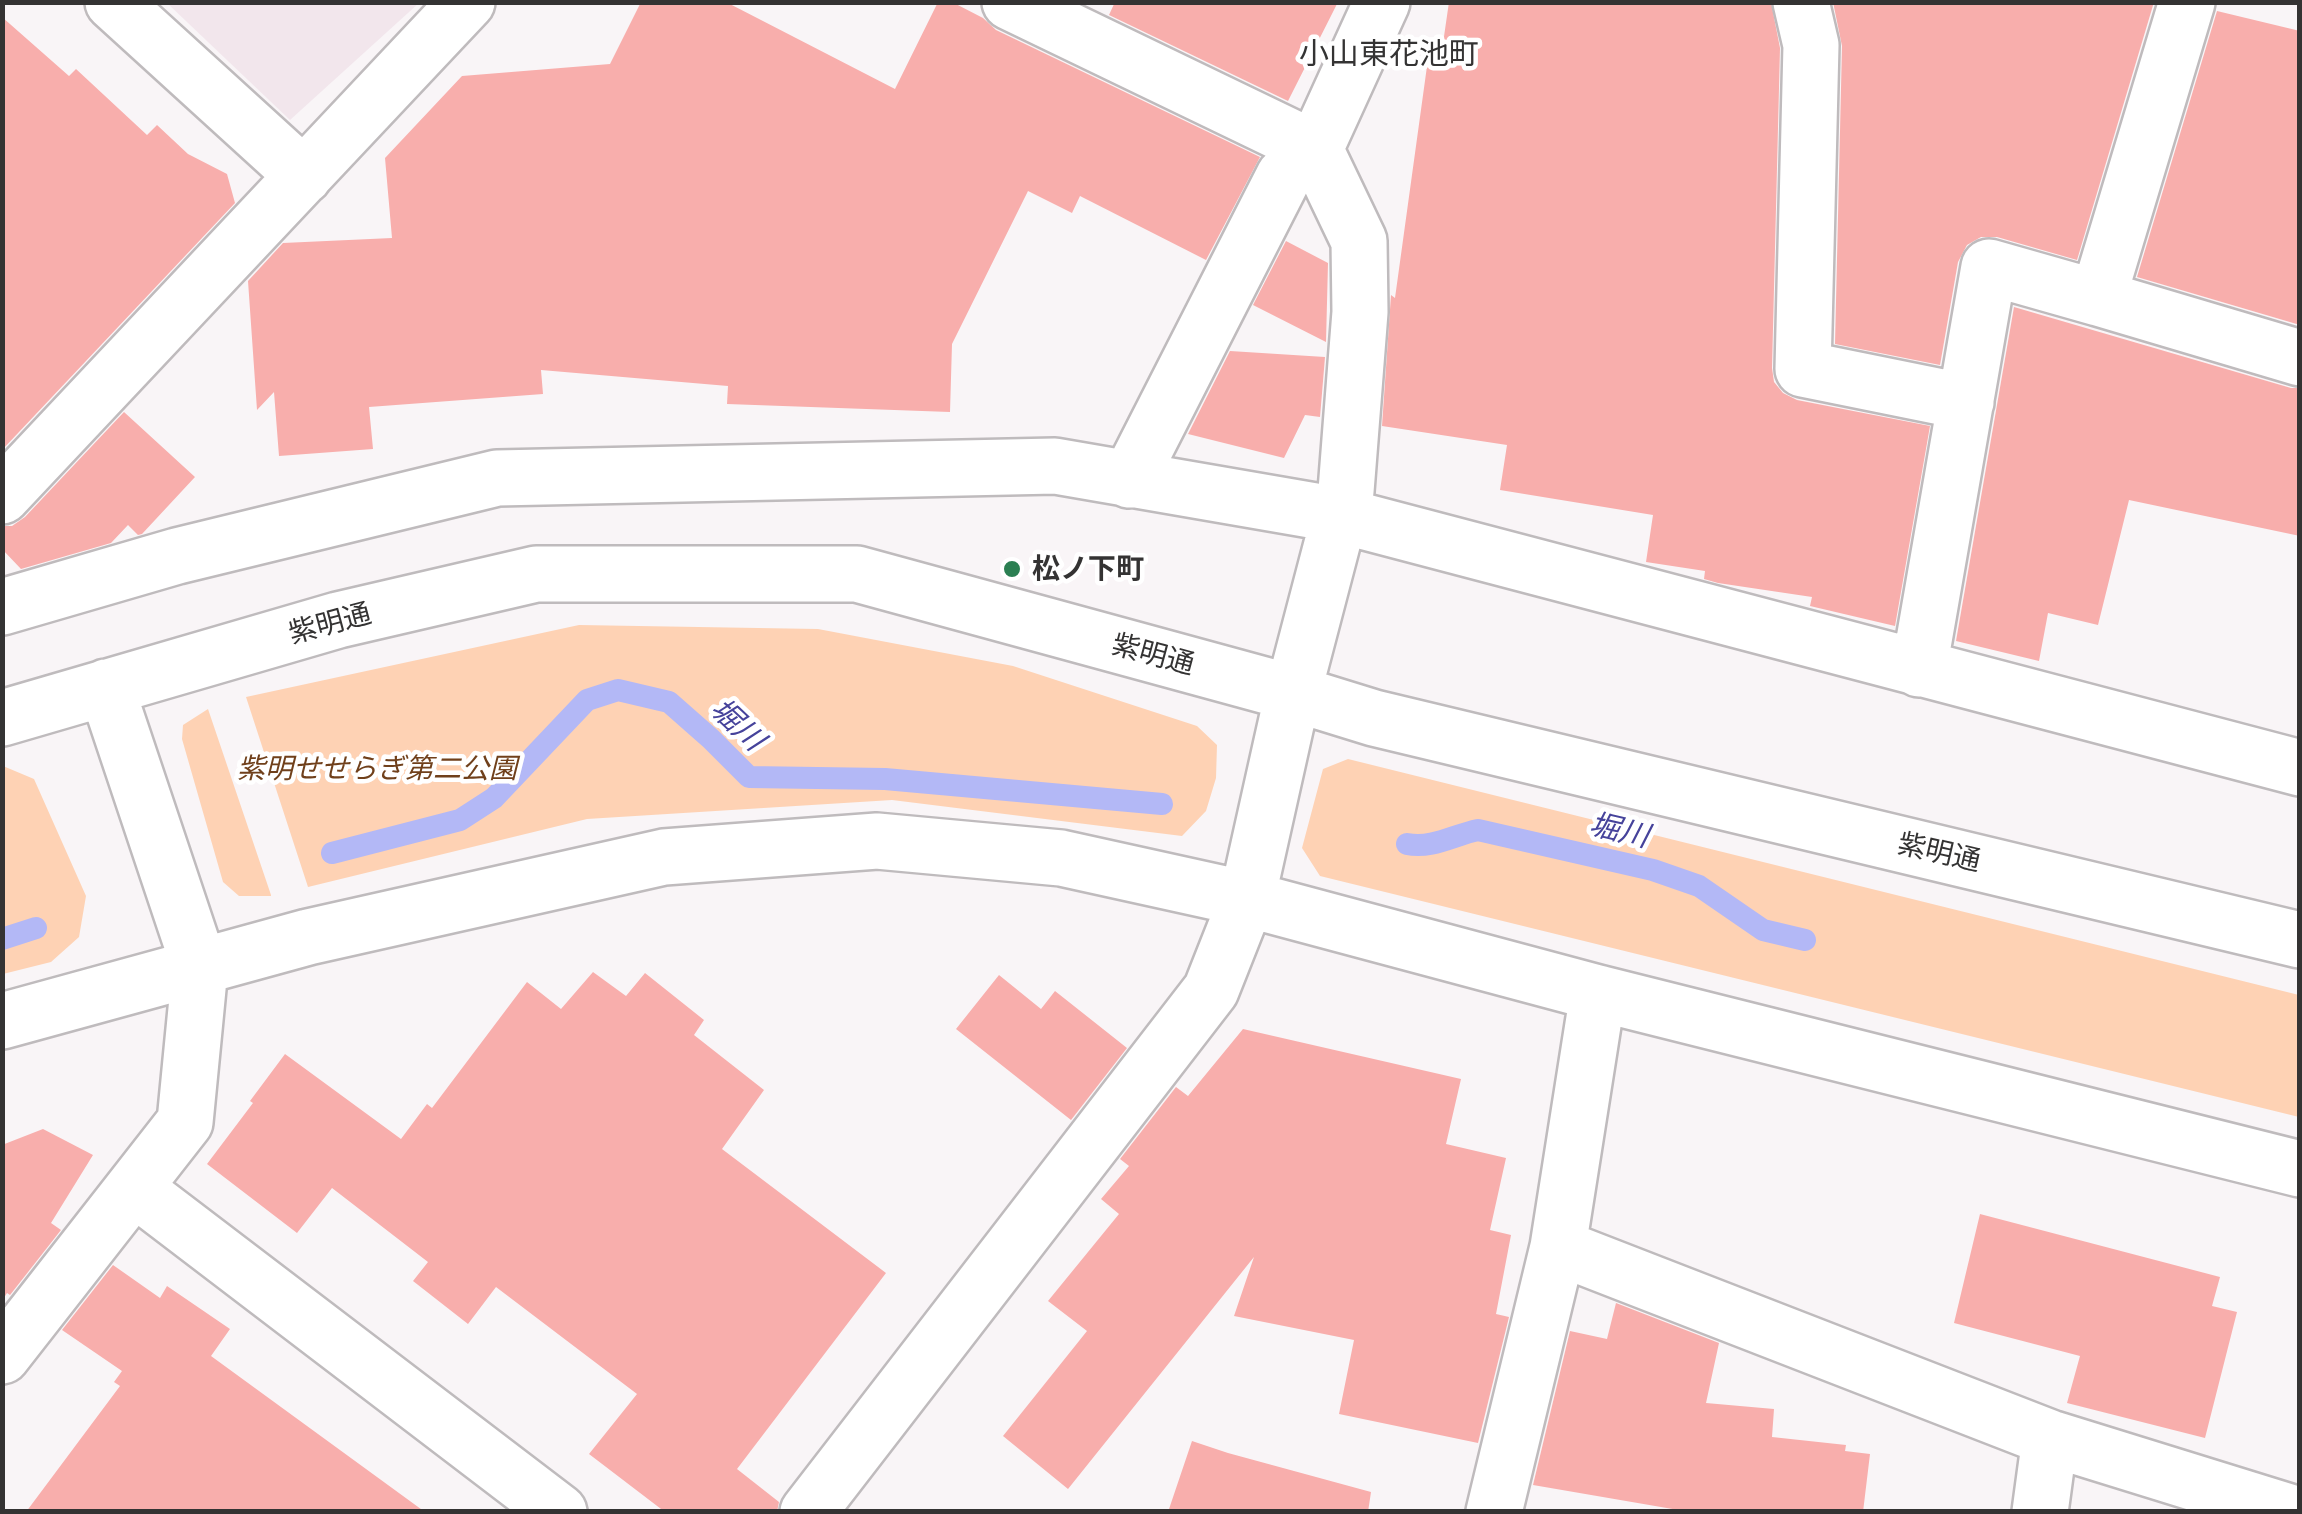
<!DOCTYPE html>
<html>
<head>
<meta charset="utf-8">
<style>
	body { margin:0 }
	#map { position:relative; width:2302px; height:1514px; overflow:hidden; background:#f9f5f7; font-family:"Crimson Pro",serif }
	canvas { display:block }
	.frame { position:absolute; inset:0; border:5px solid #343333; pointer-events:none }
</style>
</head>
<body>
<div id="map">
<canvas width="2302" height="1514"></canvas>
<div class="frame"></div>
</div>
<script>
const ctx = document.querySelector('canvas').getContext('2d');
ctx.lineJoin = 'round';
function fill(path, color) { ctx.fillStyle = color; ctx.fill(path, 'evenodd'); }
function trace(path, color, width, dash) { ctx.strokeStyle = color; ctx.lineWidth = width; ctx.lineCap = dash ? 'butt' : 'round'; ctx.setLineDash(dash || []); ctx.stroke(path); }
function drawText(font, color, halo, rows, align = 'center') {
  ctx.font = font + ' "Crimson Pro","Noto Sans JP",serif'; ctx.lineWidth = 9; ctx.setLineDash([]); ctx.textBaseline = 'middle'; ctx.strokeStyle = halo; ctx.fillStyle = color; for (const [text, x, y, turn = 0] of rows) {
    ctx.save(); ctx.translate(x, y); ctx.rotate((+turn || 0) * Math.PI / 180); ctx.textAlign = isNaN(turn) ? turn : align; if (halo) ctx.strokeText(text, 0, 0); ctx.fillText(text, 0, 0); ctx.restore();
  }
}
const built = new Path2D(`
	M167,3H419L290,120Z`);
const green = new Path2D(`
	M579,625L818,629L1013,666L1197,726L1217,745L1216,778L1206,811L1182,836L892,800L587,819L308,887L246,697Z
	M208,709L271,895V896H239L223,882L182,739L183,725Z
	M1348,759L2299,995V1117L1320,876L1302,848L1323,769Z
	M3,766L34,779L86,896L79,937L51,962L3,974Z`);
const stream = new Path2D(`
	M1407,844C1432,849 1454,835 1478,830L1653,870L1699,886L1763,930L1805,940
	M332,853L460,820L494,798L587,700L618,690L669,702L711,739L749,777L885,779L1162,804
	M2,939L36,928`);
const building = new Path2D(`
	M641,2H726L895,89L938,2H952L983,18L996,30L1260,157L1206,260L1080,196L1072,213L1028,191L952,344L950,412L727,404L728,386L541,370L543,394L369,407L373,449L279,456L274,392L257,410L248,281L283,243L392,238L385,158L462,76L610,64Z
	M1115,2H1338L1288,101L1109,15Z
	M1449,2H1771L1780,48L1772,368L1774,382L1783,393L1797,400L1930,426L1895,626L1810,606L1812,597L1718,583L1704,579L1705,571L1646,562L1653,515L1500,490L1507,445L1382,426L1391,295L1395,298L1428,59L1440,64Z
	M1833,2H2154L2077,260L1997,237H1981L1967,245L1958,262L1940,365L1835,344L1842,46Z
	M2217,11L2300,31V325L2137,277Z
	M2,17L69,76L76,69L147,135L157,125L188,154L227,174L235,203L2,450Z
	M1286,241L1328,263L1326,342L1253,305Z
	M2014,307L2291,388H2300V536L2129,500L2098,625L2048,613L2039,661L1956,641Z
	M1230,351L1325,357L1320,417L1305,415L1284,458L1188,434Z
	M124,412L195,477L142,534L138,535L128,525L111,543L21,569L2,549V526H12L25,517Z
	M593,972L626,996L645,973L704,1020L694,1035L764,1090L722,1149L886,1273L737,1469L779,1502L777,1512H665L589,1454L637,1394L496,1287L468,1324L413,1281L428,1262L332,1188L297,1233L207,1164L253,1103L250,1101L285,1054L401,1139L427,1104L432,1108L527,982L561,1009Z
	M999,975L1041,1009L1055,991L1127,1048L1071,1120L956,1029Z
	M1243,1029L1461,1079L1446,1144L1506,1158L1490,1230L1511,1235L1496,1314L1509,1317L1478,1443L1339,1414L1354,1340L1234,1316L1254,1257L1068,1489L1003,1436L1087,1331L1048,1301L1119,1214L1101,1199L1129,1166L1120,1159L1176,1087L1188,1096Z
	M43,1129L93,1155L51,1223L61,1230L10,1295L7,1293L2,1301V1145Z
	M1980,1214L2220,1277L2212,1306L2237,1312L2205,1438L2067,1403L2080,1356L1954,1323Z
	M113,1265L160,1298L167,1286L230,1329L211,1356L425,1512H26L120,1386L114,1382L122,1371L62,1330Z
	M1616,1303L1719,1343L1706,1403L1774,1409L1772,1437L1846,1445L1845,1451L1870,1454L1863,1512H1690L1533,1485L1570,1331L1607,1339Z
	M1192,1441L1228,1453L1371,1492L1368,1512H1168Z`);
const minor = new Path2D(`
	M113,2L304,176
	M1010,2L1315,149L1284,176L1129,480
	M1801,2L1811,45L1803,369L1966,402
	M2187,2L2098,298L2300,358
	M2,496L467,2
	M2,607L177,556L497,478L1055,466L1339,515L2300,768
	M1919,669L1989,267L2098,298
	M2,718L338,620L536,574H857L1293,693L1374,718L2300,940
	M2,1021L308,937L664,857L877,841L1061,858L1247,899L1598,993L2300,1169
	M134,1188L559,1512
	M1558,1247L2050,1438L2289,1512
	M2,1356L185,1122L200,968L106,687
	M808,1512L1211,990L1247,899L1293,693L1346,491L1360,312L1359,241L1315,149L1382,2
	M1494,1512L1558,1247L1598,993
	M2040,1512L2050,1438`);
const markers = [
	[1012,569,10,"#2b7f52"]
];
const poiNames = [
	["松ノ下町",1032,569]
];
const streetNames = [
	["紫明通",330,624,-15],
	["紫明通",1153,655,15],
	["紫明通",1939,853,13]
];
const parkNames = [
	["紫明せせらぎ第二公園",377,769]
];
const neighbourhoodNames = [
	["小山東花池町",1389,55]
];
const waterNames = [
	["堀川",737,725,43],
	["堀川",1619,831,13]
];
fill(built, '#f2e6ec');
fill(green, '#fed2b4');
trace(stream, '#b3b8f6', 22);
fill(building, '#f8aeac');
trace(minor, '#bfbbbd', 60);
trace(minor, '#fff', 55);
for (const [x, y, r, color] of markers) { const dot = new Path2D(); dot.arc(x, y, r, 0, 2 * Math.PI); ctx.fillStyle = color; ctx.fill(dot); trace(dot, '#fff', 4); }
drawText('bold 28px', '#343333', '#fff', poiNames, 'left');
drawText('28px', '#343333', '#fff', streetNames);
drawText('italic 28px', '#70401b', '#fff', parkNames);
drawText('30px', '#343333', '#fff', neighbourhoodNames);
drawText('italic 30px', '#46439b', '#fff', waterNames);
</script>
</body>
</html>
